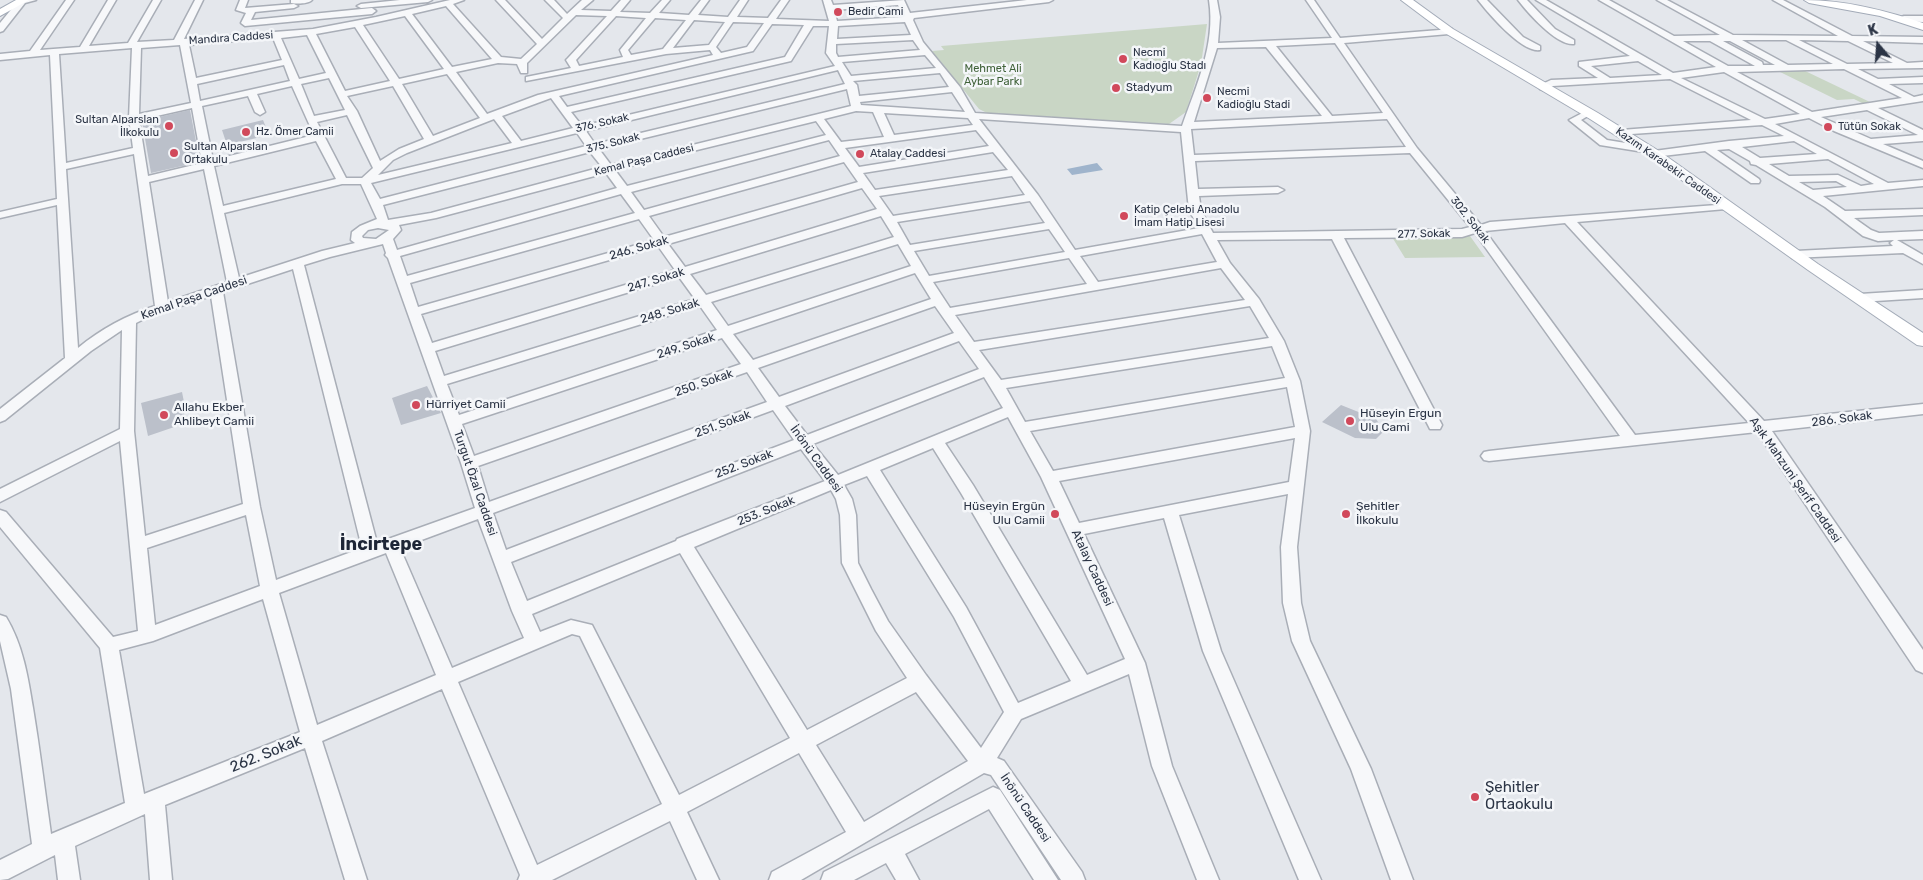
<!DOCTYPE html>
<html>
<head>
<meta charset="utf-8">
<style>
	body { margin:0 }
	#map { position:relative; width:1923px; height:880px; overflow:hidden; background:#e4e7ec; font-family:Rubik,sans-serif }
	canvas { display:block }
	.north { position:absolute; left:1853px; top:20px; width:50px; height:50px; -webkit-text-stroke:4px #f4f6f9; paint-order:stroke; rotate:342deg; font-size:14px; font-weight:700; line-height:20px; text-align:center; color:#2b3445 }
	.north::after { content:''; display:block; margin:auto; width:18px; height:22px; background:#2b3445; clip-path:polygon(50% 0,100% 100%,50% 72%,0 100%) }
</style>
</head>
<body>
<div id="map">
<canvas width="1923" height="880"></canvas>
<div class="north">K</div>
</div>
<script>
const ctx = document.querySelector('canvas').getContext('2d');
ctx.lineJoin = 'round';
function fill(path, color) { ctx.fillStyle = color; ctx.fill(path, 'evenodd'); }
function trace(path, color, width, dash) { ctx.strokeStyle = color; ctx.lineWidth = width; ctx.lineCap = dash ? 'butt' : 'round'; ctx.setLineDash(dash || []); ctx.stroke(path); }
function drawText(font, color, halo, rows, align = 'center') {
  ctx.font = font + ' Rubik,sans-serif'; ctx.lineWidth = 5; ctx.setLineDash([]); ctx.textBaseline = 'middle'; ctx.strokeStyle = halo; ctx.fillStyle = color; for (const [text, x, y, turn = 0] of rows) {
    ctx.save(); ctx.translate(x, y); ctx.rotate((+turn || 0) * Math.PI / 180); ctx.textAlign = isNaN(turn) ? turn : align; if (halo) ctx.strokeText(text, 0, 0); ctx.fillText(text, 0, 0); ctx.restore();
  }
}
const green = new Path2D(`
	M1207,24L1201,64L1186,112L1169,124L987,113L979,109L932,51L944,50L941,46Z
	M1801,69L1872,103L1864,104L1854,99L1837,100L1776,70Z
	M1470,236L1485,257L1405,258L1392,237Z`);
const water = new Path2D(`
	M1097,163L1103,170L1072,175L1067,169Z`);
const building = new Path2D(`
	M190,110L200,162L151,173L142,121Z
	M263,120L269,135L227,145L222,130Z
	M427,386L441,413L401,425L392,398Z
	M182,392L185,407H183L186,423L148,436L141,403Z
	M1341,405L1376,419L1384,431L1376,439L1355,438L1322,422Z`);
const minor = new Path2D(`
	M19,0H36L25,3L3,31L0,32V23Z
	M66,0H74L40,50L80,47L108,0H116L89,46L128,43L153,0H161L137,42L174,40L195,0H203L184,39L313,29L376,17L450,0H464L453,4L501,57L521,59L537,44L496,0H505L542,39L563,18L545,0H554L567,14L582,0H593L581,10L611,11L621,0H630L620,12L650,13L662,0H670L659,13L689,15L701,0H709L698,15L728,17L740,0H748L737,17L768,18L781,0H789L776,19L829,21L823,0H831L833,5L904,0L910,13L1027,0H1053L1049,2L914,18L913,20L923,42L960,87L975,113L1182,126C1196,86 1216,44 1209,0H1217L1220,17L1218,43L1332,38L1306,0H1314L1340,38L1452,29L1453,31L1449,34L1344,43L1417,148L1481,225L1490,222L1730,204L1732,206L1730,208L1726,209L1577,222L1764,421L1923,404V414L1772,431L1923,650V673L1916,670L1757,432L1489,461L1484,460L1481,456L1484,452L1489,451L1620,436L1475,233L1462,237L1344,238L1442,425L1440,429H1430L1428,425L1332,239L1217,240L1230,263L1259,299L1284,341L1300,381L1310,431L1297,547L1301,603L1310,641L1371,769L1413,880H1391L1351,769L1292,641L1283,603L1281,547L1288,494L1179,515L1221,651L1321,880H1299L1203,651L1164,518L1084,534L1145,663L1172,766L1219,880H1197L1152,766L1129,674L1021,719L997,758L1004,761L1082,872L1085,880H1061L991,775L984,773L801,880H769L772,872L846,832L799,753L687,812L719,880H697L670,821L552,880H518L520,875L442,689L322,741L367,880H345L305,748L165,805L172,880H150L145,814L75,846L80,880H58L55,855L8,879L0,880V860L32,844L11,689L0,641V615L6,617C23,645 28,677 33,708C40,750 45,792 51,834L125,803L100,648L0,527V510L6,512L113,637L138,631L120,441L0,502V489L120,429L122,330L91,351L5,420L0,422V409L65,358L57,205L0,218V212L57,199L50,55L0,60V54L30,51ZM898,5L903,17L837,21L834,10ZM446,6L492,59L452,67L412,14ZM576,15L607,16L568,58L566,60L571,68L526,77V81L666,54L710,50L713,55L538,95L487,114L456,72L498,63L517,64L521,73H527V63ZM405,16L444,69L399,79L363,25ZM616,16L646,18L620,50L623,57L579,66L576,60ZM655,18L686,20L663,49L631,55L628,50ZM694,20L725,22L709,45L673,48ZM733,22L764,23L747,47L721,53L716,47ZM905,22L911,35L837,39L838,26ZM772,24L804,25L785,57L567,107L559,96L753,51ZM813,26H829L826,53L835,66L582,126L571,112L791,61ZM355,27L390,81L345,91L316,34ZM307,35L326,73L299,79L281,38ZM273,38L282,60L196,78L189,45ZM913,40L920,50L838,57L836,53V44ZM1335,43L1383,113L1332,116L1276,46ZM180,45L191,103L139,114L141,48ZM1266,47L1322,116L1194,122L1217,48ZM132,48L129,118L133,148L66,163L59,54ZM925,55L936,68L851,76L842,62ZM284,65L290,81L200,101L197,84ZM838,70L845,84L595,144L586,131ZM940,73L949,87L859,96L857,85L853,81ZM447,74L480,118L433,136L402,84ZM329,78L345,110L314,116L301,84ZM292,86L314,135L213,160L202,106L248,96L255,112L260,115L265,112L257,94ZM393,86L424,139L399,149L380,161L357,111L347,96ZM847,89L851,106L611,165L599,149ZM952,92L965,112L861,105L860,102ZM551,98L573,128L521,141L502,116ZM192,108L202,163L148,176L139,120ZM856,111L873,112L884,137L841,142L824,119ZM884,113L968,118L973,125L894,135ZM347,115L373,168L362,178H346L317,122ZM494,119L512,143L378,175L393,160L407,153ZM979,119L1181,132L1189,210L1199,228L1075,250L1038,195ZM1387,119L1406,147L1194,155L1191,129ZM816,121L826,135L627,186L615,170ZM976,130L989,146L859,167L845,148ZM577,133L586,146L380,199L371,183ZM829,140L840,156L644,210L631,192ZM316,141L336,179L223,206L214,166ZM590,152L602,167L431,213L388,220L383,205ZM993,152L1008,170L875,190L863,173ZM1410,153L1470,227L1462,229L1213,233L1201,210L1199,196L1278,193L1284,190L1278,187L1198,189L1195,161ZM134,154L155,306C127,315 101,329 78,348L66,169ZM844,162L858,182L664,237L649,216ZM204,169L227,282L168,302L149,182ZM606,173L617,188L397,250L393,239L401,230L399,225L436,218ZM1012,176L1025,195L893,216L879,196ZM342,184H361L377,219L360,226L352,232L351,240L355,243L322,251L239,278L224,213ZM862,188L877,209L685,267L668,244ZM621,194L635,213L407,276L400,256ZM1030,201L1045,223L910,245L897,222ZM881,216L894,237L706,295L690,274ZM639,219L654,240L418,307L410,283ZM1565,223L1749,423L1635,435L1485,231ZM378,228L389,230L376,239L363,238L362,236L368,230ZM1049,229L1065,252L929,276L914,251ZM1202,234L1217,262L1098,282L1080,256ZM383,244L386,253L385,255L388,258L461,463L475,508L377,543L304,265L330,257ZM898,244L911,266L728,326L711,302ZM658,246L675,270L432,343L421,314ZM1069,258L1087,284L950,308L933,282ZM1221,268L1245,300L974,342L955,315ZM293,269L362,548L276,580L260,507L223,292ZM915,273L931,299L753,360L733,334ZM679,277L695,299L444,376L435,351ZM211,296L243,504L145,536L134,431L136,323L148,317ZM700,306L717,330L459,415L447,384ZM935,306L954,333L779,397L758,368ZM1250,306L1269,338L1001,380L979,350ZM722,338L741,364L474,456L462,424ZM959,341L979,369L807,435L785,406ZM1272,346L1285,378L1025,422L1006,388ZM747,372L767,402L489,502L478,466ZM984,377L1003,408L838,475L813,444ZM1287,387L1295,427L1053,471L1030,431ZM773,410L794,440L506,550L493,513ZM1008,417L1041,477L1125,659L1087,675L973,485L945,443ZM1295,438L1289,482L1079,523L1059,481ZM933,448L961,493L1071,681L1018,703L966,607L880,470ZM801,449L825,481L677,539L676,541L527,601L511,562ZM867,476L954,617L1004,712L981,748L926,675L888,621L871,589L858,563L856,515L852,499L844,485ZM831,490L836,499L840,515L842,563L876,631L907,678L807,730L694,547ZM246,515L260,586L155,625L147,548ZM478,519L512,611L524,638L452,668L400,548ZM386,553L436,675L317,725L279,593ZM680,553L790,738L679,795L592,625L571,620L540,632L532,614ZM263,599L300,732L144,794L119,650L153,641ZM572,634L580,636L662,804L537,865L458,682ZM916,692L968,761L864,822L816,745Z
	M240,0H248L245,8L294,4L298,6L294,8L255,12L251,20L372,8L376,11L372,14L245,26L241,23L246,13L236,10Z
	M291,0H312C308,4 297,4 291,3Z
	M400,0H432L428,2L361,8L357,6L361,4Z
	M1478,0H1487L1523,37L1540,46V50C1522,53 1489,14 1478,0Z
	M1518,0H1527L1555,29L1574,40V44C1557,46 1528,13 1518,0Z
	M1536,0H1546L1673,73L1716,67L1599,0H1609L1674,36L1720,35L1657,0H1667L1733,35L1838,36L1773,0H1783L1852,36L1923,37V43L1863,41L1907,63L1923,62V68L1858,69L1878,79L1923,77V83L1889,84L1914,97L1923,95V101L1878,108L1923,130V141L1883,144L1923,161V168L1834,131L1809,118L1775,124L1888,183L1923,180V186L1823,196L1845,211L1923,209V215L1854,218L1871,230L1879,233L1923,231V239L1897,240L1923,255V264L1903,253L1792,258L1790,255L1796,251L1893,246L1890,243L1894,240L1878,241L1863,236L1825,207L1756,165L1751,164L1750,161L1729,149L1717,150L1759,179L1760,181L1759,183H1751L1705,151L1654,157L1649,154L1654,151L1729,141L1784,136L1762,125L1617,135L1616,133L1617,131L1621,130L1751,120L1670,79L1553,86L1543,90L1540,89V85L1551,80L1598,78L1579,66V62L1630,56ZM1742,40H1786L1833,64L1788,65ZM1799,40L1848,41L1893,63L1847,64ZM1683,41H1710L1755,66H1728ZM1723,41H1730L1775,65H1763L1762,62ZM1638,61L1662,75L1610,78L1591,66ZM1844,69L1902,98L1812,112L1737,72ZM1724,72L1800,114L1765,119L1681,78ZM1867,110L1918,135L1871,139L1821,117ZM1794,141L1817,154L1760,158L1742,147ZM1828,159L1874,184L1861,186L1838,175L1789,176L1769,164ZM1836,181L1847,187L1813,190L1799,182Z
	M1904,16H1923V22L1901,21V17Z
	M1588,110L1593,113L1581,120L1607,140L1644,146L1649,149L1644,152L1600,145L1569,120Z
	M1923,290V298L1860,302L1854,298L1860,294Z
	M993,787L1000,790L1058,880H1034L989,809L905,854L919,880H896L886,863L854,880H821L824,872Z`);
const major = new Path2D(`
	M16,0H29L0,16V9Z
	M1401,0H1413L1453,29L1598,113L1659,151L1818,264L1923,333V346L1917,345L1808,270L1649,157L1590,119L1445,33Z
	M1804,0C1845,0 1884,10 1923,23V30L1880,16L1809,3Z`);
const markers = [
	[838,12,5,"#d1495b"],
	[1123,59,5,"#d1495b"],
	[1116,88,5,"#d1495b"],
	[1207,98,5,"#d1495b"],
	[169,126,5,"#d1495b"],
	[1828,127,5,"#d1495b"],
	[246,132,5,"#d1495b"],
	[174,153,5,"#d1495b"],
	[860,154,5,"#d1495b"],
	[1124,216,5,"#d1495b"],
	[416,405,5,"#d1495b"],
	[164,415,5,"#d1495b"],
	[1350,421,5,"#d1495b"],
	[1055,514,5,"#d1495b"],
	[1346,514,5,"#d1495b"],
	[1475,797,5,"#d1495b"]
];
const farPoinames = [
	["Bedir Cami",848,12],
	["Necmi",1133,53],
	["Kadıoğlu Stadı",1133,66],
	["Stadyum",1126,88],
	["Necmi",1217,92],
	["Kadioğlu Stadi",1217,105],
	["Sultan Alparslan",159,120,"right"],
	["İlkokulu",159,133,"right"],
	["Tütün Sokak",1838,127],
	["Hz. Ömer Camii",256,132],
	["Sultan Alparslan",184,147],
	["Ortakulu",184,160],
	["Atalay Caddesi",870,154],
	["Katip Çelebi Anadolu",1134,210],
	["İmam Hatip Lisesi",1134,223]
];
const farStreetnames = [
	["Mandıra Caddesi",231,38,-4],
	["376. Sokak",602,123,-13],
	["375. Sokak",613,143,-14],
	["Kemal Paşa Caddesi",644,160,-14],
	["Kazım Karabekir Caddesi",1668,166,35],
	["302. Sokak",1470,220,52],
	["277. Sokak",1424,234,-1]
];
const farParknames = [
	["Mehmet Ali",993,69],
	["Aybar Parkı",993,82]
];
const streetNames = [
	["246. Sokak",639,248,-16],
	["247. Sokak",656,280,-17],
	["Kemal Paşa Caddesi",194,298,-19],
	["248. Sokak",670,311,-17],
	["249. Sokak",686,346,-18],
	["250. Sokak",704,383,-19],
	["286. Sokak",1842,419,-7],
	["251. Sokak",723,424,-20],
	["İnönü Caddesi",816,459,54],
	["252. Sokak",744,464,-21],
	["Aşık Mahzuni Şerif Caddesi",1795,480,55],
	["Turgut Özal Caddesi",475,483,71],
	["253. Sokak",766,511,-22],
	["Atalay Caddesi",1092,568,65],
	["İnönü Caddesi",1025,808,56]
];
const poiNames = [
	["Hürriyet Camii",426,405],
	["Allahu Ekber",174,408],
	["Ahlibeyt Camii",174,422],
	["Hüseyin Ergun",1360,414],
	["Ulu Cami",1360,428],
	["Hüseyin Ergün",1045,507,"right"],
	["Ulu Camii",1045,521,"right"],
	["Şehitler",1356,507],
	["İlkokulu",1356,521]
];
const nearStreetnames = [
	["262. Sokak",266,754,-22]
];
const nearPoinames = [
	["Şehitler",1485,788],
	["Ortaokulu",1485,805]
];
const districtNames = [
	["İncirtepe",381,545]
];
fill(green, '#c9d6c5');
fill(water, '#9fb4cc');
fill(building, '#bbc0ca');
trace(minor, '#a9aeb7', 3);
trace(major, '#a3abb8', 2);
fill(minor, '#f7f8fa');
fill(major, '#fff');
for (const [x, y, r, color] of markers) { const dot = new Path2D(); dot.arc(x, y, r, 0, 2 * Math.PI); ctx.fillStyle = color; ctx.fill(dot); trace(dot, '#f4f6f9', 2); }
drawText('11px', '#2b3445', '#f4f6f9', farPoinames, 'left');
drawText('11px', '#2b3445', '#f4f6f9', farStreetnames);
drawText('11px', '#3f6138', '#f4f6f9', farParknames);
drawText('12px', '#2b3445', '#f4f6f9', streetNames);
drawText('12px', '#2b3445', '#f4f6f9', poiNames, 'left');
drawText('15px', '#2b3445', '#f4f6f9', nearStreetnames);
drawText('15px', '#2b3445', '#f4f6f9', nearPoinames, 'left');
drawText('bold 18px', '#1d2536', '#f4f6f9', districtNames);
</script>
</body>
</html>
